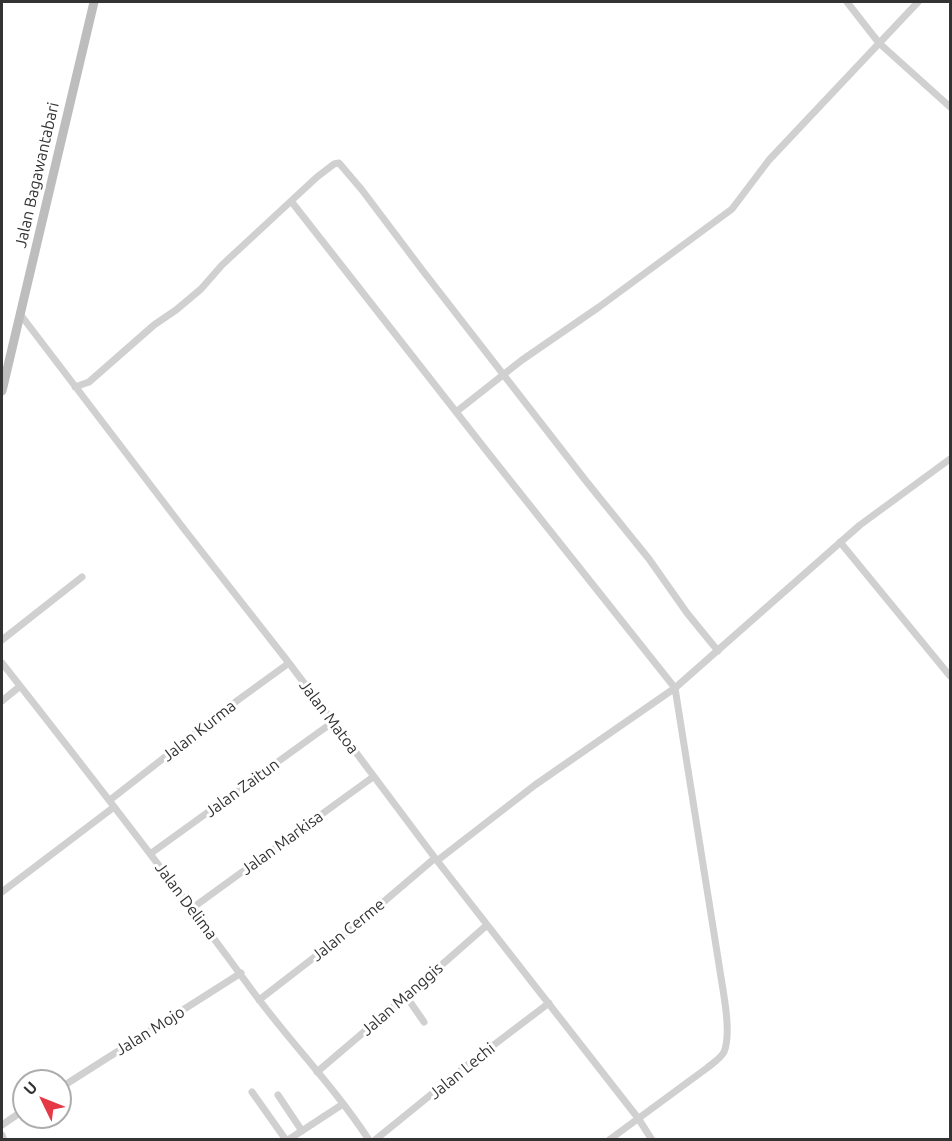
<!DOCTYPE html>
<html>
<head>
<meta charset="utf-8">
<style>
	body { margin:0 }
	#map { position:relative; width:952px; height:1141px; overflow:hidden; background:#fff; font-family:Ubuntu,sans-serif }
	canvas { display:block }
	.frame { position:absolute; inset:0; border:3px solid #333; pointer-events:none }
	.north { position:absolute; left:12px; top:1069px; width:60px; height:60px; box-sizing:border-box; background:#fff; border:2px solid #adadad; border-radius:50%; rotate:313deg; font-size:16px; font-weight:700; line-height:24px; text-align:center; color:#333 }
	.north::after { content:''; display:block; margin:auto; width:21px; height:27px; background:#e63946; clip-path:polygon(50% 0,100% 100%,50% 72%,0 100%) }
</style>
</head>
<body>
<div id="map">
<canvas width="952" height="1141"></canvas>
<div class="frame"></div>
<div class="north">U</div>
</div>
<script>
const ctx = document.querySelector('canvas').getContext('2d');
ctx.lineJoin = 'round';
function trace(path, color, width, dash) { ctx.strokeStyle = color; ctx.lineWidth = width; ctx.lineCap = dash ? 'butt' : 'round'; ctx.setLineDash(dash || []); ctx.stroke(path); }
function drawText(font, color, halo, rows, align = 'center') {
  ctx.font = font + ' Ubuntu,sans-serif'; ctx.lineWidth = 6; ctx.setLineDash([]); ctx.textBaseline = 'middle'; ctx.strokeStyle = halo; ctx.fillStyle = color; for (const [text, x, y, turn = 0] of rows) {
    ctx.save(); ctx.translate(x, y); ctx.rotate((+turn || 0) * Math.PI / 180); ctx.textAlign = isNaN(turn) ? turn : align; if (halo) ctx.strokeText(text, 0, 0); ctx.fillText(text, 0, 0); ctx.restore();
  }
}
const street = new Path2D(`
	M847,2L879,43L950,107
	M291,201L489,454L675,688L720,971C723,991 732,1033 724,1052C721,1058 713,1063 707,1068L609,1140
	M20,314L184,529L289,663L435,858L638,1118L652,1140
	M75,387L89,382L154,325L176,310L201,289L222,265L317,177L334,164L339,163L362,190L423,271L586,481L649,559L687,613L718,651
	M456,412L522,360L599,307L732,209L769,160L918,2
	M840,542L950,676
	M2,640L82,577
	M2,663C88,772 172,881 254,993C291,1043 335,1088 369,1140
	M2,701L19,687
	M110,800L238,700L289,663
	M150,854L333,722
	M438,860L535,785L675,688L860,525L950,459
	M2,892L114,807
	M191,909L373,777
	M406,996L424,1022
	M259,1000L360,922L435,858
	M317,1072L412,991L487,925
	M60,1088L241,973
	M252,1092L286,1140
	M278,1095L302,1131
	M2,1125L24,1110
	M2,1135L4,1140
	M288,1140L343,1104
	M375,1140L470,1063L549,1003`);
const secondary = new Path2D(`
	M2,391L94,2`);
const streetNames = [
	["Jalan Bagawantabari",37,175,-77],
	["Jalan Matoa",329,717,53],
	["Jalan Kurma",199,731,-38],
	["Jalan Zaitun",242,788,-36],
	["Jalan Markisa",282,843,-36],
	["Jalan Delima",186,901,53],
	["Jalan Cerme",348,930,-39],
	["Jalan Manggis",402,999,-41],
	["Jalan Mojo",150,1031,-32],
	["Jalan Lechi",462,1071,-39]
];
trace(street, '#d0d0d0', 7);
trace(secondary, '#bdbdbd', 9);
drawText('16px', '#333', '#fff', streetNames);
</script>
</body>
</html>
